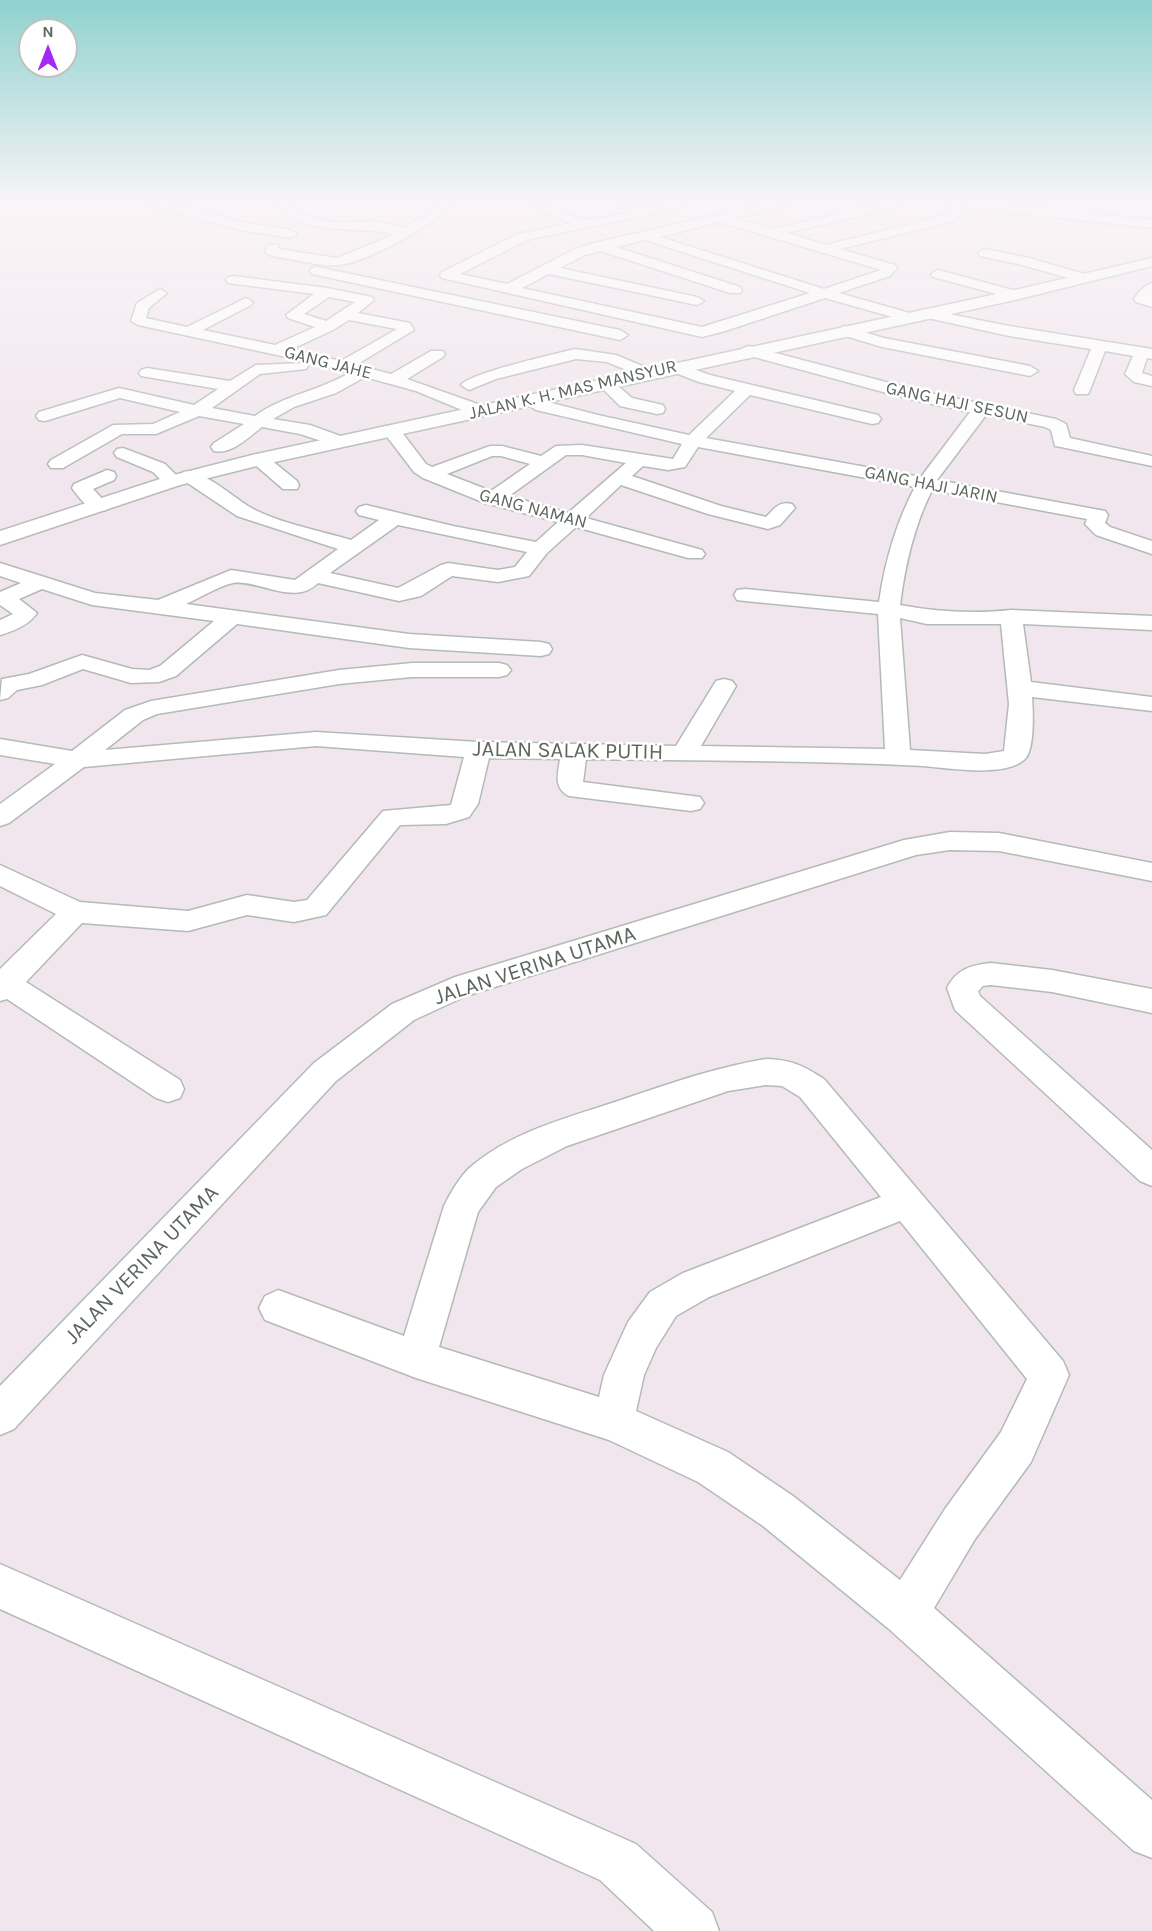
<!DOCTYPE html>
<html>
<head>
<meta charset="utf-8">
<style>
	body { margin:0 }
	#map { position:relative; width:1152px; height:1931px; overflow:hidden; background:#f1e6ed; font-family:Karla,sans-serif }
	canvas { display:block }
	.north { position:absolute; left:18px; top:18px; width:60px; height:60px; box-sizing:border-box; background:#fff; border:2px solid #bec2bf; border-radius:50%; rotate:0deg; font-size:16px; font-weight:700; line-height:24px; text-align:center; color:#5d675e }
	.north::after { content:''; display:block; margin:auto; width:21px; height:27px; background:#a228f4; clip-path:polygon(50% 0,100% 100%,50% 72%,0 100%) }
</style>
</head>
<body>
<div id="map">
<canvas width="1152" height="1931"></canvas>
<div class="north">N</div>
</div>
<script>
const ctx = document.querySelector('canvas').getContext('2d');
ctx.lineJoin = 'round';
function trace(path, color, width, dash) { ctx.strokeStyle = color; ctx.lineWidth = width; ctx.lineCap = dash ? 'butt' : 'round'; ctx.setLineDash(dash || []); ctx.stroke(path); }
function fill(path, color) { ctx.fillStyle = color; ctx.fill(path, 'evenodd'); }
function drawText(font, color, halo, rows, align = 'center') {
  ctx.font = font + ' Karla,sans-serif'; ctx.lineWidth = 5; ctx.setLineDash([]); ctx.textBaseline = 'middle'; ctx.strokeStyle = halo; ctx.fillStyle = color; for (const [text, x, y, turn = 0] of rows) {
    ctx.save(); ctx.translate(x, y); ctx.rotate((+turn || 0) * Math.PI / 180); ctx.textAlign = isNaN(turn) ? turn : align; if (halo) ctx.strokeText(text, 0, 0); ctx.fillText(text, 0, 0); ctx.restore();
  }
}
const lane = new Path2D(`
	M611,203H619L641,212L636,213Z`);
const street = new Path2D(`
	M148,203H167L241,222L291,230L297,234L291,238L240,230L150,206Z
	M273,203H288L299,214L314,219L341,223L373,221L404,228L432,210L439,203H451C433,227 370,260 340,265C326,268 288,258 272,256L265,252L268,245H278L279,249L337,258L395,234C350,224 309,240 273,203Z
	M525,203C550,202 572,221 588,220C623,217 655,201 690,203L684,207L527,240L460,274L507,284L575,249L594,243L768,203H788L786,206L735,218L773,229L884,203H904L902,206L787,233L826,245L947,215L948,203H990L1152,220V228L960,207L959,215L955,221L840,249L895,265L897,268L890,276L839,293L913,314L915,317L913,320H903L825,298L725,331L702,337L442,278L440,275L442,272L518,234L571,223ZM720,222L881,270L824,289L660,237ZM645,240L810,293L702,327L522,288L549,274L697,305L704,301L697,297L560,268L585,255L601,251L730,293H740L742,290L740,287L616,247Z
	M985,249L1029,258L1088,275L1090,278L1083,282L1022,265L980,256L978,253Z
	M317,267L620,330L628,335L620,340L312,274L310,271L312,268Z
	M938,270L1020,292L1022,295L1015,299L933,277L931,274Z
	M233,276L327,288L372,297L374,300L358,313L410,323L414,330L356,365L391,374L431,351H443L445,354L443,357L407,379L486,407L489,411L486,415H474L416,391L365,377L336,393L294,407L273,419L310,425L343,437L346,441L343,445L337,446L300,434L262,427C249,437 231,455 214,451L211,447L214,443L244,424L199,416L156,434H122L63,468H51L48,464L51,460L113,425L153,424L180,412L120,398L45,421L39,420L36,416L39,412L119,388L194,405L218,389L141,376L139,373L141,370L147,368L230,381L256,365L306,363L308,366L306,369L260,374L212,408L255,416C284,395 319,391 349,373L314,363L138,325L131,321L137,303L160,289L167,293L149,308L146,318L187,327L246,298L253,302L251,305L203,330L275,345L315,327L288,318L286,315L314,294L228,283L226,280L228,277ZM329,297L355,302L326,321L304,314ZM349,320L397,329L341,361L292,349L333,330Z
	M1152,283V307L1136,302L1134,299C1138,293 1144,285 1152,283Z
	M924,309L1009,326L1152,349V359L1147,358L1142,373L1152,376V386L1134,382L1125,374L1133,356L1105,351L1090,390L1088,394H1076L1074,390L1091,349L1009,336L919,316L917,313Z
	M844,326L884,338L1030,366L1038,371L1030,376L882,347L839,334L836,331Z
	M749,346L920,391L1056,419L1066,424L1070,438L1152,456V466L1061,447L1055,446L1051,430L1045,427L986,415L937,480L1105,511L1108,515L1105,523L1110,527L1152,541V554L1096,535L1085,524L1087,519L932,490C914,526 905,565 900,605C937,612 974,614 1011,610L1152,616V630L1023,624L1031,682L1152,697V711L1032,697C1033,710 1035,749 1025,759C1006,778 947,768 923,766C811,760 698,761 586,759L583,782L700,797L704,803L700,809L691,811L569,796C553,788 558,773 560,759L489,758L478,804L469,817L446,824L400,825L326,915L294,922L247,915L188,931L82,923L26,982L180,1080L184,1089L180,1098L168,1102L156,1098L7,999L0,1001V969L56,914L0,886V865L80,902L188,911L247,895L294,902L307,900L383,811L451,805L464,757L316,746L84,767L9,823L0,826V804L55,764L0,755V739L72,751L125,710L151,701L339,670L412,663H499L507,665L511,670L507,675L499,677H412L339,684L157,714L143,720L105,750L316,732L478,742L676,746L716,681L724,679L732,681L736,686L701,746L885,749L878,614L745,601L737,600L734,595L737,590L745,589L879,602C885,561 896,523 915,487L698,447L685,467L668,470L643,466L632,476L721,506L766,517C775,508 779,501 792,504L795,508L780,525L768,529L708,514L621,485L586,518L702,550L705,554L702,558H688L576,527L547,553L529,576L498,582L452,576L421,596L399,601L318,583C294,607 258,579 233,583C218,586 200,598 186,604L409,634L541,642L549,644L552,649L549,654L541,656L409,648L237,624L176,676L159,682L131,683L83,669L42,685L17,690L8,698L0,700L2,679L29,674L82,655L132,669L149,670L160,666L214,621L92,605L42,589L19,599L37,613C29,625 14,631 0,635V620L13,614L0,605V592L21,583L0,576V563L95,593L158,600L231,570L295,580L338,549L237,516L183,480L181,476L183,472C201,468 233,497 248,506C274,522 321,531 351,540L379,520L359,515L356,511L359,507L366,505L453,526L536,542L558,522L485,503L423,478L414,472L385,434L382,430L385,426H397L426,464L432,467L490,446H502L541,456L556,446L582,445L673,459L682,444L536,410L521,400L529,395L548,402L598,415L689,435L735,391L699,382L668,370L666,367L674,362L710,375L878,415L881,419L878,423L872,424L750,395L706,438L921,477L970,412L913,400L743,354L741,351L743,348ZM566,455H582L626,463L568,513L509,496ZM492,456H501L530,464L491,491L447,474ZM398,525L527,552L515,567L498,570L448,563L441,565L398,588L330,573ZM900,618L927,624H1001L1009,704L1004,751L985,754L910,750Z
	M575,349L616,355L652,370L654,373L646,378L607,362L576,359L496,379L469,390L461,385C470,373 555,354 575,349Z
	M605,378L611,380L632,398L663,405L665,409L663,413L657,414L620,406L597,383Z
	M123,448L165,464L182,481L180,485H166L153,472L117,457L114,453L117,449Z
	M259,454L265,455L297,481L299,485L297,489H283L253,463L250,459L253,455Z
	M107,470L114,472L116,476L114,480L93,489L109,506L106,510C91,514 80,499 72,488L74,484Z
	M950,832L999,833L1152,863V881L999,851L950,850L916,855L466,996L414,1020L336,1081L14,1429L0,1435V1386L314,1063L392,1004L455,977L904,840Z
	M991,963L1052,970L1152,989V1013L1052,992L991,985L983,986L978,991L980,996L1152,1150V1186L1140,1181L955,1010L947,988C957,969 971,965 991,963Z
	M766,1059C792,1060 802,1065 824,1079L1063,1361L1069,1375L1031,1462L975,1539L934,1608L1152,1800V1858L1134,1851L889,1629L763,1526L698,1482L609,1440L416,1378L265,1320L259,1308L265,1296L278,1290L404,1336L444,1206C451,1192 461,1174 473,1165C515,1130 574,1116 624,1099C671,1083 717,1067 766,1059ZM766,1085L782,1086L800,1097L881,1197L683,1273L650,1292L628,1322L604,1375L599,1397L439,1347L478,1212L496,1187L522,1169L567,1146L728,1091ZM900,1221L1027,1379L1001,1432L945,1509L900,1580L793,1496L728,1452L636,1411L644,1375L656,1348L676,1316L709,1297Z
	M0,1564L636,1844L712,1912L719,1931H654L600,1880L0,1609Z`);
const secondary = new Path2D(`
	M1152,258V266L1015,300L261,465L180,485L0,545V531L166,477L252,455L1015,290Z`);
const farStreetnames = [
	["GANG JAHE",328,363,14],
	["JALAN K. H. MAS MANSYUR",573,390,-13],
	["GANG HAJI SESUN",957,403,12],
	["GANG HAJI JARIN",931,485,11],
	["GANG NAMAN",533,509,15]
];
const streetNames = [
	["JALAN SALAK PUTIH",568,751,1],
	["JALAN VERINA UTAMA",535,966,-18],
	["JALAN VERINA UTAMA",142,1265,-46]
];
trace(lane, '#b3bbb5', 3);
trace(street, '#b3bbb5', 3);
trace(secondary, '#b4beb5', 3);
fill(lane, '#fff');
fill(street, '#fff');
fill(secondary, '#fff');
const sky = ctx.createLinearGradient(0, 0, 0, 473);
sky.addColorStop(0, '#8fd2ce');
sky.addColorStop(0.43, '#f9f4f7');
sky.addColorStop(1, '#f9f4f700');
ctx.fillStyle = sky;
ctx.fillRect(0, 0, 1152, 473);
drawText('18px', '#5d675e', '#fff', farStreetnames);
drawText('22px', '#5d675e', '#fff', streetNames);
</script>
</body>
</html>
